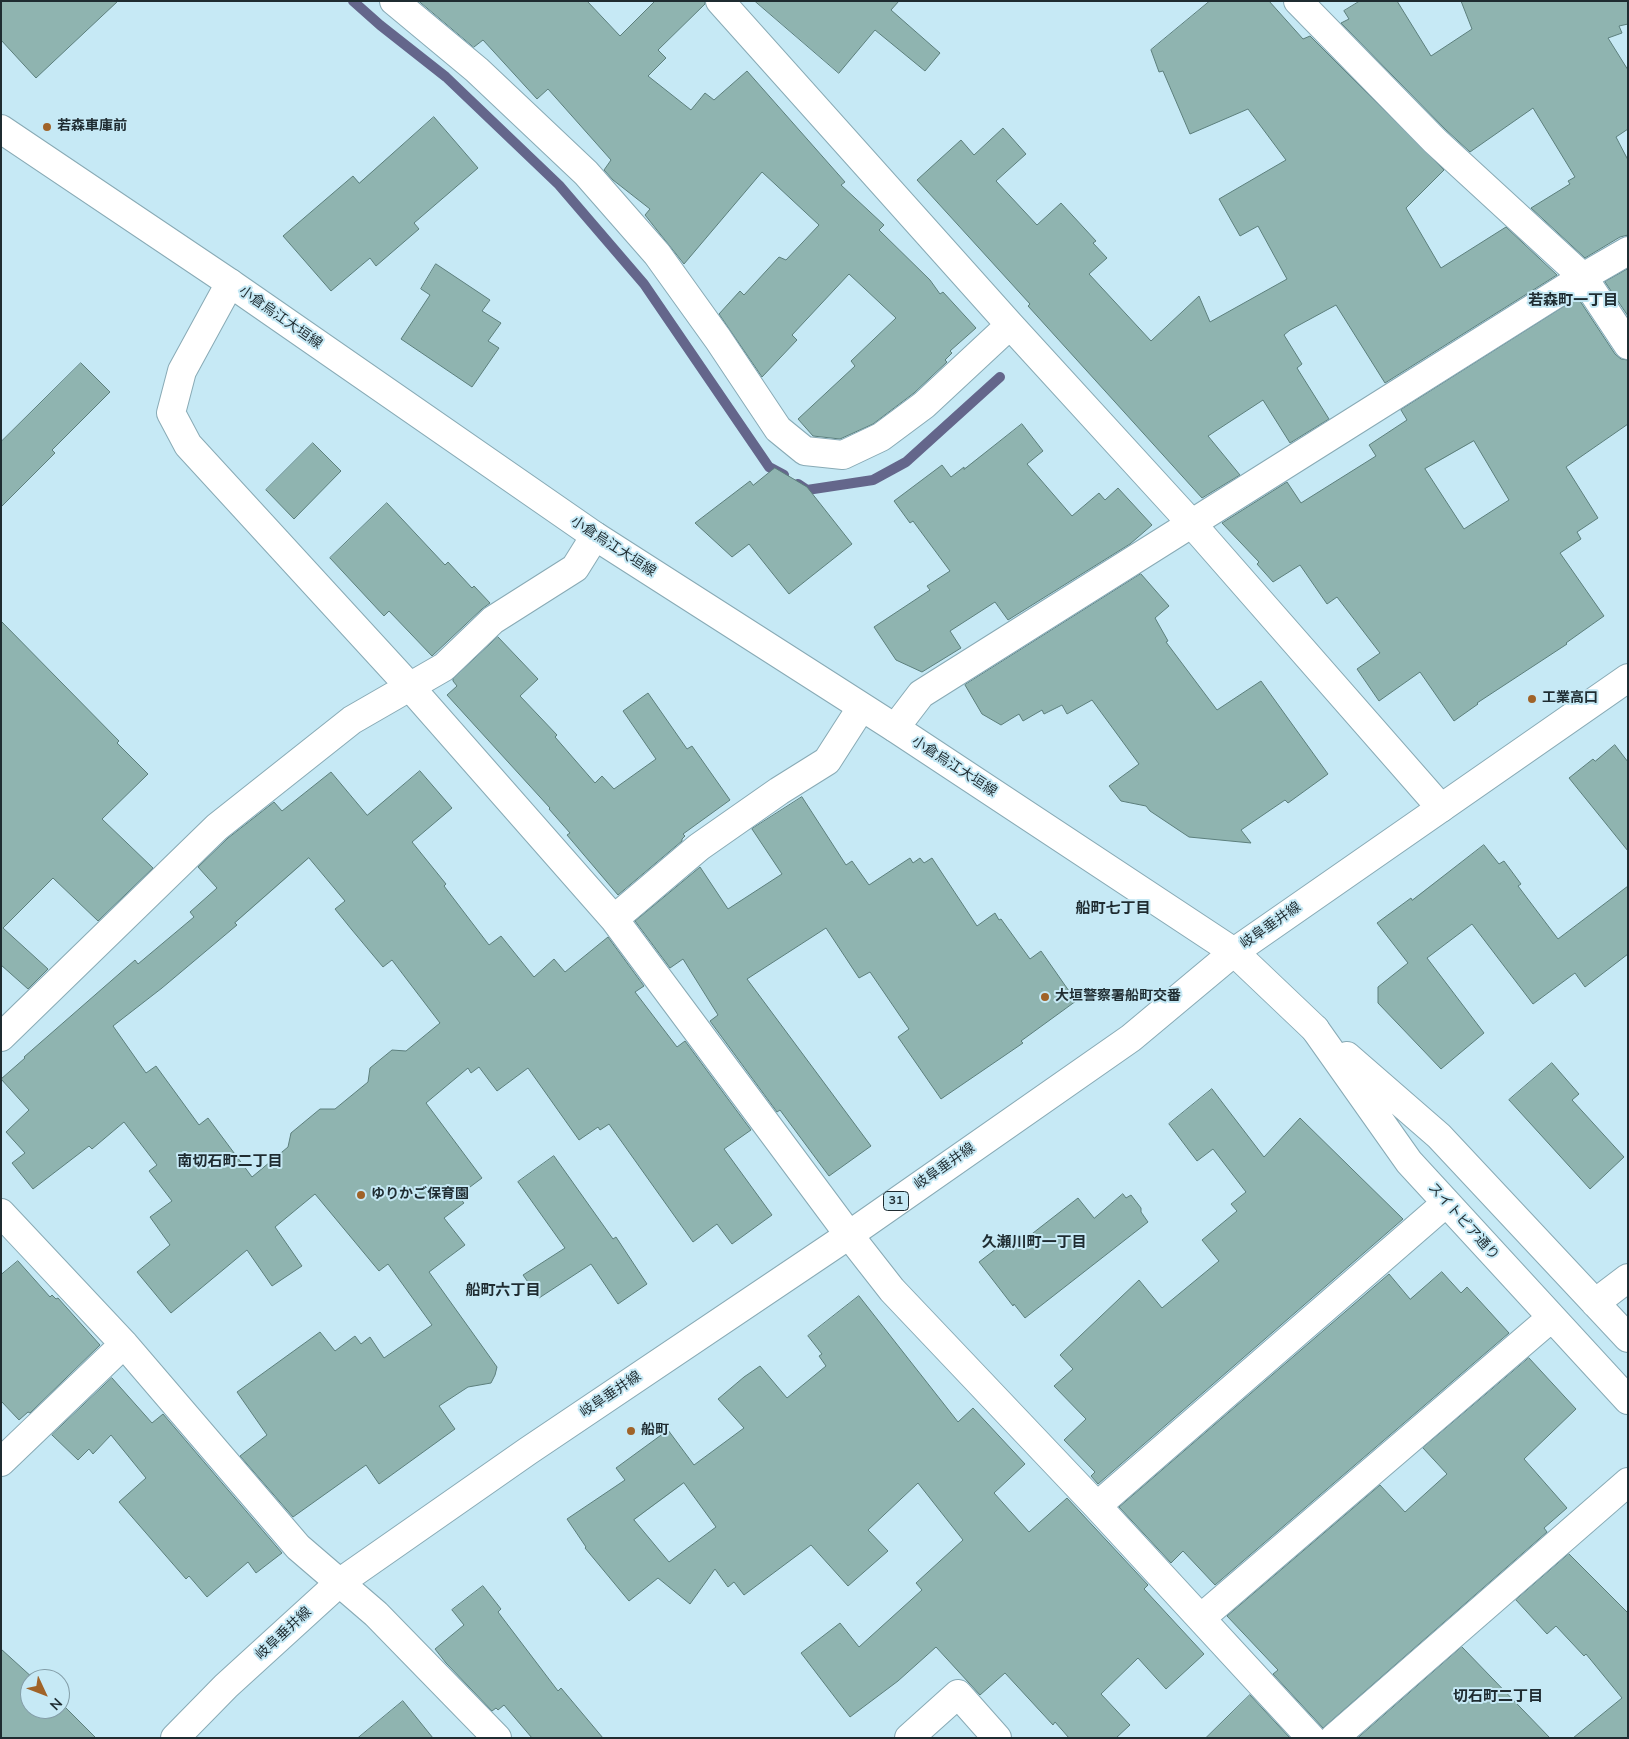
<!DOCTYPE html>
<html>
<head>
<meta charset="utf-8">
<style>
	body { margin:0 }
	#map { position:relative; width:1629px; height:1739px; overflow:hidden; background:#c6e9f5; font-family:"Nunito Sans",sans-serif }
	canvas { display:block }
	.frame { position:absolute; inset:0; border:2px solid #1f2c31; pointer-events:none }
	.north { position:absolute; left:20px; top:1669px; width:50px; height:50px; box-sizing:border-box; background:#c6e9f5; border:1px solid #839da7; border-radius:50%; rotate:133deg; font-size:14px; font-weight:700; line-height:20px; text-align:center; color:#1f2c31 }
	.north::after { content:''; display:block; margin:auto; width:18px; height:22px; background:#a06328; clip-path:polygon(50% 0,100% 100%,50% 72%,0 100%) }
</style>
</head>
<body>
<div id="map">
<canvas width="1629" height="1739"></canvas>
<div class="frame"></div>
<div class="north">N</div>
</div>
<script>
const ctx = document.querySelector('canvas').getContext('2d');
ctx.lineJoin = 'round';
function trace(path, color, width, dash) { ctx.strokeStyle = color; ctx.lineWidth = width; ctx.lineCap = dash ? 'butt' : 'round'; ctx.setLineDash(dash || []); ctx.stroke(path); }
function fill(path, color) { ctx.fillStyle = color; ctx.fill(path, 'evenodd'); }
function drawText(font, color, halo, rows, align = 'center') {
  ctx.font = font + ' "Nunito Sans","Noto Sans JP",sans-serif'; ctx.lineWidth = 4; ctx.setLineDash([]); ctx.textBaseline = 'middle'; ctx.strokeStyle = halo; ctx.fillStyle = color; for (const [text, x, y, turn = 0] of rows) {
    ctx.save(); ctx.translate(x, y); ctx.rotate((+turn || 0) * Math.PI / 180); ctx.textAlign = isNaN(turn) ? turn : align; if (halo) ctx.strokeText(text, 0, 0); ctx.fillText(text, 0, 0); ctx.restore();
  }
}
const stream = new Path2D(`
	M353,1L380,25L446,77L559,185L644,284L769,467L784,475
	M798,484L807,490L873,480L906,462L1000,377`);
const building = new Path2D(`
	M1,1H118L36,78L1,40Z
	M419,1H587L620,36L655,1H705V4L658,50L666,58L648,76L691,110L705,93L714,100L747,71L845,182L841,185L884,225L879,230L930,280L940,294L943,292L976,328L950,351L952,353L945,360L947,362L914,393L873,424L840,439L813,436L798,419L855,366L851,361L896,318L849,274L792,335L797,340L762,377L719,314L740,291L744,295L779,257L786,260L819,225L762,172L684,264L645,215L650,209L613,180L604,170L611,160L548,89L537,99L483,40L474,47Z
	M755,1H899L891,10L940,53L925,71L875,30L839,73Z
	M1210,1H1269L1303,39L1310,36L1444,170L1406,208L1441,268L1506,227L1557,275L1385,383L1336,305L1290,330L1284,335L1302,364L1297,368L1329,419L1290,443L1263,400L1208,436L1240,475L1202,498L1028,306L1030,304L917,180L961,140L974,155L1003,128L1026,154L996,181L1037,225L1061,203L1096,241L1093,243L1107,258L1089,274L1151,341L1199,296L1210,322L1287,279L1258,226L1240,236L1219,199L1286,160L1248,109L1190,134L1163,71L1159,72L1151,50Z
	M1360,1H1397L1431,56L1472,29L1461,1H1628V24L1619,26L1622,33L1608,38L1628,70V129L1616,137L1628,160V235L1620,237L1585,258L1531,208L1570,184L1568,181L1575,177L1533,108L1470,152L1446,130L1341,23L1349,19L1344,11Z
	M434,117L478,168L414,223L419,229L376,266L370,258L331,291L283,236L353,176L359,183Z
	M436,264L490,300L482,311L501,323L488,341L499,348L472,387L401,339L430,295L421,289Z
	M1628,269V316L1605,282Z
	M1578,298L1615,354L1621,359L1628,360V424L1566,467L1598,518L1577,532L1581,539L1560,553L1604,616L1566,643L1567,644L1477,703L1478,704L1454,721L1420,672L1379,701L1357,669L1380,653L1337,597L1327,604L1300,565L1273,582L1257,564L1259,562L1222,523L1287,482L1301,503L1376,456L1369,445L1407,420L1401,410ZM1474,441L1509,500L1464,529L1425,469Z
	M81,363L110,392L52,450L55,453L1,507V442Z
	M1022,424L1043,451L1027,464L1072,516L1099,493L1105,500L1118,488L1152,525L1130,544L1008,620L995,602L950,631L961,648L922,672L896,660L874,627L930,590L927,586L950,571L913,521L910,523L894,501L942,465L951,477L964,467V469Z
	M313,443L341,471L294,519L266,490Z
	M775,468L807,487L852,544L789,594L749,544L732,557L695,523L750,481L753,485Z
	M387,503L445,565L448,562L472,588L474,586L490,603L482,609L432,656L389,611L384,616L330,558Z
	M1141,574L1169,606L1155,618L1168,641L1166,642L1217,710L1261,681L1328,774L1288,803L1285,800L1241,830L1251,843L1189,837L1150,811L1146,806L1121,801L1109,786L1139,764L1092,700L1067,714L1062,705L1044,714L1042,710L1023,721L1019,714L1001,725L982,714L965,685Z
	M1,621L119,741L117,743L148,774L102,819L153,868L98,921L53,878L3,928L48,969L28,989L1,965Z
	M498,637L538,679L520,696L557,735L555,737L595,783L602,776L614,789L656,759L623,711L648,693L687,749L692,746L730,800L683,834L685,836L682,839V841L618,895L567,835L570,833L549,809L550,808L447,695L457,686L453,681V679Z
	M1615,745L1628,762V851L1569,778L1593,759L1595,761Z
	M420,771L452,808L412,842L446,884L444,886L489,945L501,936L534,977L554,959L565,972L608,937L644,986L635,992L677,1047L685,1041L751,1130L724,1149L772,1215L732,1244L717,1224L693,1242L609,1124L600,1130L598,1127L579,1140L528,1068L497,1091L479,1067L471,1073L468,1068L426,1103L482,1178L458,1196L464,1203L444,1218L465,1245L429,1272L497,1367L495,1375L491,1383L468,1387L439,1406L455,1429L379,1484L366,1465L293,1517L240,1456L267,1435L237,1392L320,1332L335,1351L355,1336L361,1344L370,1337L384,1358L432,1325L388,1264L379,1271L315,1194L275,1227L302,1266L272,1286L247,1250L171,1313L137,1272L170,1245L150,1217L172,1201L149,1171L157,1165L124,1122L92,1149L89,1146L33,1189L12,1163L25,1153L6,1132L29,1110L1,1079L25,1058L24,1057L135,960L138,964L194,917L190,912L217,888L198,867L228,838L274,802L282,811L331,772L367,815ZM309,858L345,901L335,909L352,930L383,967L392,960L440,1023L406,1051L392,1050L370,1068L368,1082L335,1109H320L291,1133L288,1147L252,1177L208,1118L199,1125L156,1066L146,1073L113,1026L162,988L237,925L235,923Z
	M802,797L846,865L852,861L869,885L910,858L913,863L920,858L924,863L932,858L977,926L995,913L999,920L1001,919L1030,959L1041,951L1076,1001L1021,1041L1023,1043L941,1099L898,1037L909,1029L870,972L859,978L826,928L747,979L871,1146L829,1176L780,1110L777,1112L710,1021L718,1015L683,959L670,968L635,921L700,867L728,909L782,874L752,829Z
	M1484,845L1499,864L1504,861L1521,884L1518,886L1558,939L1628,886V954L1585,987L1575,973L1533,1004L1472,924L1427,958L1484,1033L1441,1069L1378,1003V987L1408,963L1377,923L1411,898L1412,900Z
	M1552,1063L1579,1094L1572,1100L1624,1157L1590,1189L1509,1100Z
	M1212,1089L1264,1157L1300,1118L1403,1219L1098,1484L1091,1476L1095,1472L1064,1440L1086,1419L1054,1386L1073,1369L1060,1355L1139,1280L1162,1308L1219,1261L1202,1240L1237,1211L1231,1204L1246,1192L1213,1149L1197,1161L1169,1124Z
	M554,1156L613,1239L616,1237L647,1284L618,1304L591,1264L539,1298L523,1275L565,1248L518,1182Z
	M1123,1194L1126,1198L1131,1195L1141,1208V1212L1148,1222L1025,1318L1014,1304L1013,1306L979,1262L1009,1239L1015,1247L1078,1198L1094,1218Z
	M18,1261L50,1297L52,1295L56,1299L58,1298L100,1345L30,1413L28,1412L19,1420L1,1401V1275Z
	M1442,1272L1461,1293L1467,1287L1509,1333L1215,1585L1183,1551L1171,1563L1119,1507L1389,1274L1410,1299Z
	M859,1296L958,1422L973,1408L1025,1464L994,1493L1029,1532L1067,1498L1148,1585L1144,1589L1204,1654L1166,1689L1138,1658L1101,1694L1130,1725L1116,1738H1069L1055,1722L1053,1725L1005,1673L980,1695L936,1647L898,1681L850,1717L801,1653L840,1623L859,1647L922,1590L916,1583L963,1540L918,1483L868,1530L888,1551L848,1586L811,1545L744,1595L734,1582L728,1587L715,1569L690,1604L658,1578L629,1601L585,1548L586,1547L567,1519L625,1480L616,1468L668,1430L694,1465L744,1428L718,1399L744,1377L760,1366L787,1398L826,1366L819,1356L822,1354L808,1336ZM684,1483L716,1527L669,1562L634,1520Z
	M1529,1358L1576,1409L1524,1459L1567,1508L1544,1528L1547,1532L1323,1728L1273,1674L1278,1670L1227,1616L1380,1485L1405,1512L1447,1474L1423,1448Z
	M112,1378L152,1423L163,1414L282,1553L256,1573L248,1562L207,1597L189,1576L186,1579L119,1502L146,1478L111,1435L93,1454L89,1449L78,1460L52,1435Z
	M1569,1554L1628,1613V1738H1573L1622,1698L1586,1654L1584,1656L1556,1626L1547,1634L1516,1600Z
	M483,1586L501,1609L498,1612L558,1691L561,1688L603,1738H532L504,1705L498,1710L496,1708L492,1711L446,1663L435,1649L464,1625L452,1610Z
	M1462,1647L1550,1738H1358Z
	M1,1649L34,1679H30V1709H60V1702L96,1738H1Z
	M1250,1695L1290,1738H1206Z
	M403,1701L433,1738H358Z`);
const minor = new Path2D(`
	M394,1L477,70L586,173L657,254L718,339L778,429L805,451L843,455L881,437L924,405L1010,325
	M720,1L1010,325L1192,524L1441,808
	M1298,1L1435,141L1583,277L1628,345
	M230,283L182,371L171,413L188,445L410,687L614,919L849,1235L892,1290L1097,1506L1311,1738
	M895,728L921,694L1583,277L1628,251
	M614,919L699,847L779,791L827,761L861,708
	M1315,1029L1409,1162L1628,1400
	M1,1037L217,827L352,720L444,667L493,620L575,568L595,536
	M1347,1056L1439,1136L1628,1338
	M1,1213L124,1344L298,1547L376,1614L497,1738
	M1595,1303L1628,1278
	M1,1462L124,1344
	M1097,1506L1446,1203
	M1201,1618L1551,1318
	M909,1738L958,1694L997,1738
	M1334,1738L1628,1482`);
const tertiary = new Path2D(`
	M1234,952L1315,1029`);
const secondary = new Path2D(`
	M1,129L230,283L595,536L895,728L1234,952`);
const primary = new Path2D(`
	M175,1738L226,1686L339,1583L528,1451L849,1235L1131,1038L1234,952L1628,678`);
const markers = [
	[47,127,5,"#a06328"],
	[1532,699,5,"#a06328"],
	[1045,997,5,"#a06328"],
	[361,1195,5,"#a06328"],
	[631,1431,5,"#a06328"]
];
const shields = [
	[896,1201,25]
];
const shieldNames = [
	["31",896,1201]
];
const poiNames = [
	["若森車庫前",57,127],
	["工業高口",1542,699],
	["大垣警察署船町交番",1055,997],
	["ゆりかご保育園",371,1195],
	["船町",641,1431]
];
const streetNames = [
	["小倉烏江大垣線",280,318,35],
	["小倉烏江大垣線",613,547,33],
	["小倉烏江大垣線",954,767,33],
	["岐阜垂井線",1271,926,-35],
	["岐阜垂井線",945,1167,-35],
	["スイトピア通り",1463,1222,48],
	["岐阜垂井線",611,1395,-34],
	["岐阜垂井線",284,1634,-43]
];
const neighbourhoodNames = [
	["若森町一丁目",1573,301],
	["船町七丁目",1113,909],
	["南切石町二丁目",230,1162],
	["久瀬川町一丁目",1034,1243],
	["船町六丁目",503,1291],
	["切石町二丁目",1498,1697]
];
trace(stream, '#64668b', 10);
fill(building, '#8fb4b0');
trace(building, '#5c7f7c', 1);
trace(minor, '#88aab5', 30);
trace(tertiary, '#88aab5', 30);
trace(secondary, '#88aab5', 30);
trace(primary, '#88aab5', 30);
trace(minor, '#fff', 28);
trace(tertiary, '#fff', 28);
trace(secondary, '#fff', 28);
trace(primary, '#fff', 28);
for (const [x, y, r, color] of markers) { const dot = new Path2D(); dot.arc(x, y, r, 0, 2 * Math.PI); ctx.fillStyle = color; ctx.fill(dot); trace(dot, '#c6e9f5', 2); }
for (const [x, y, w] of shields) { const box = new Path2D(); box.roundRect(x - w / 2, y - 9.5, w, 19, 4); ctx.fillStyle = '#c6e9f5'; ctx.fill(box); trace(box, '#1f2c31', 1); }
drawText('bold 12px', '#1f2c31', null, shieldNames);
drawText('bold 14px', '#1f2c31', '#c6e9f5', poiNames, 'left');
drawText('14px', '#1f2c31', '#c6e9f5', streetNames);
drawText('bold 15px', '#1f2c31', '#c6e9f5', neighbourhoodNames);
</script>
</body>
</html>
